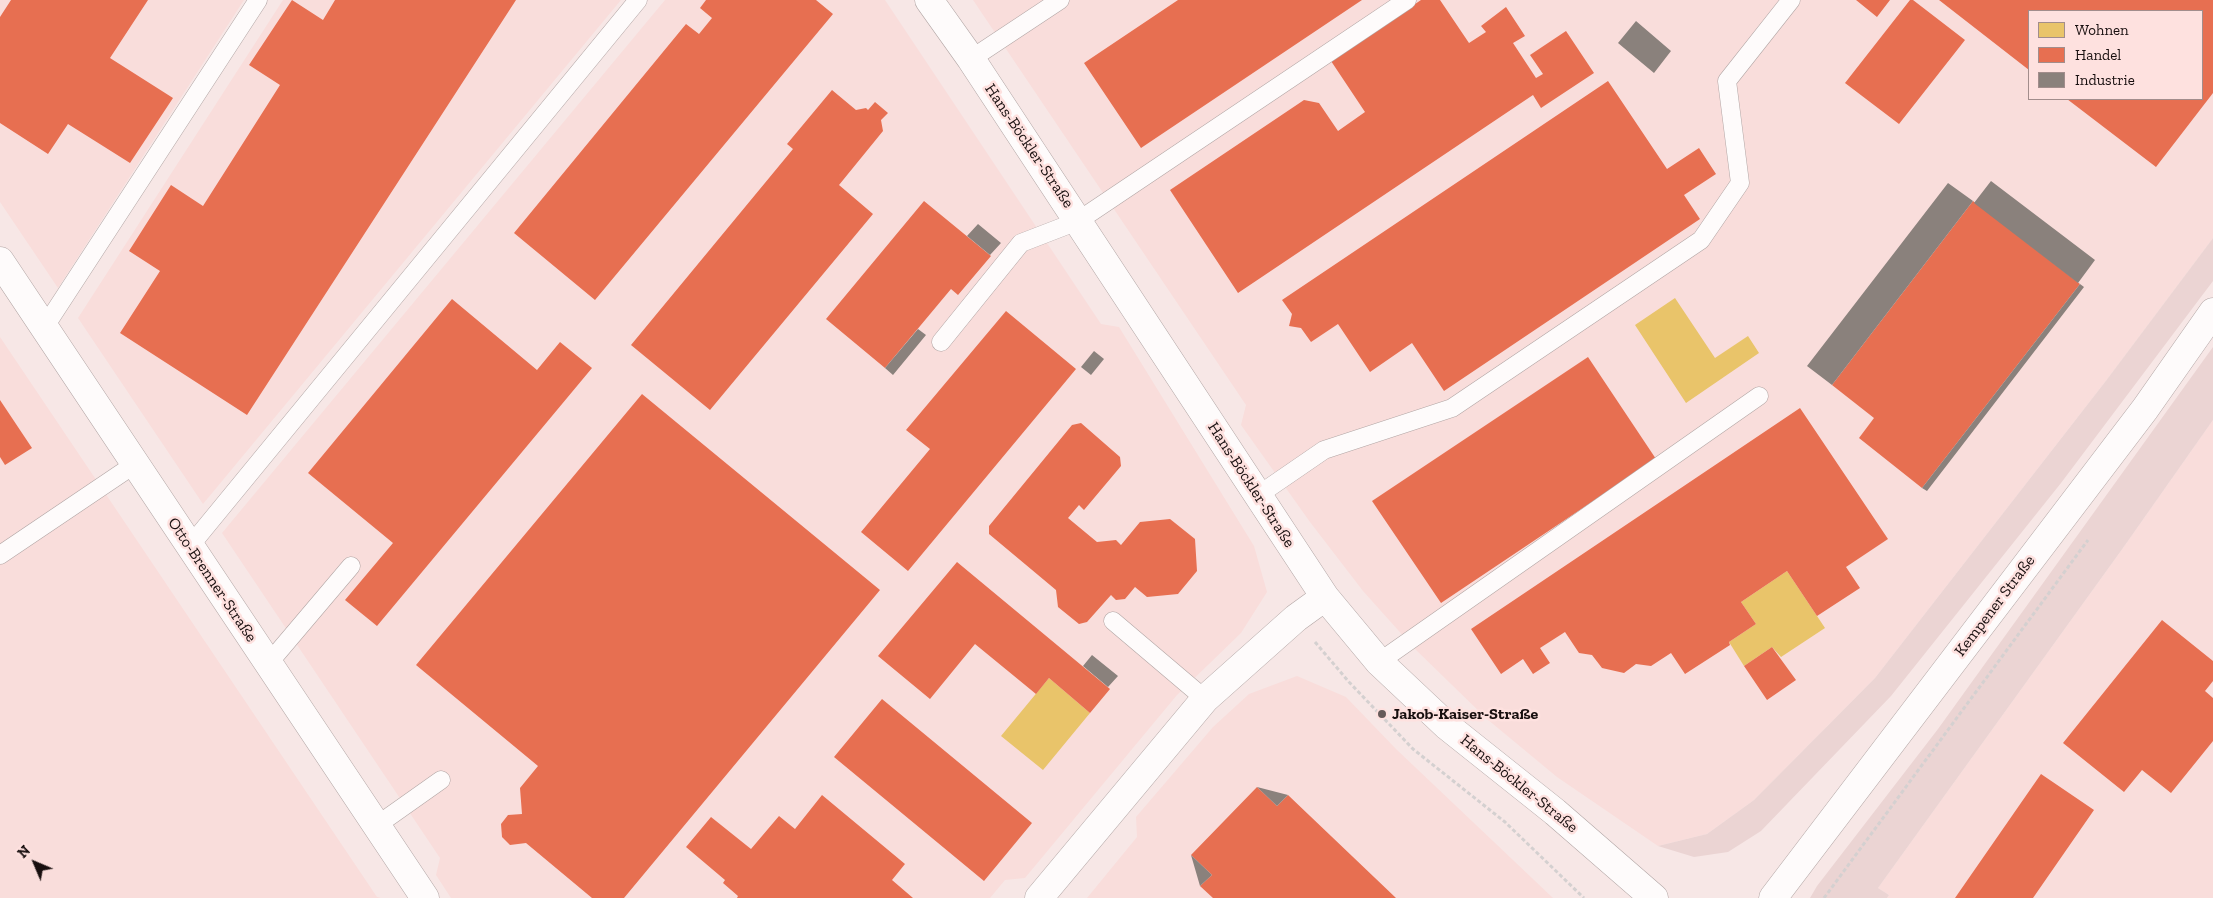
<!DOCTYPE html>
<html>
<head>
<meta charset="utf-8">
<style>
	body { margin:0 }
	#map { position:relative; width:2213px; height:898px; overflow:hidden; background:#f7e7e6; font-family:"Zilla Slab",serif }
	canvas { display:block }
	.legend { position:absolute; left:2028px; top:10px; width:175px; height:90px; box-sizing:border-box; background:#fee1df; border:1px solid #a28d8c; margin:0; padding:6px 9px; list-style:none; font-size:15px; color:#180f0f }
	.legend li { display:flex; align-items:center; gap:10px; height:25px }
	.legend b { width:25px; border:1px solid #a28d8c }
	.north { position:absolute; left:10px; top:838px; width:50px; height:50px; -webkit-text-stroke:4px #fee1df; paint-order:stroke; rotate:315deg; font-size:14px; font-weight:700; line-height:20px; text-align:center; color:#180f0f }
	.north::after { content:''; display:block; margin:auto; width:18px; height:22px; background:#180f0f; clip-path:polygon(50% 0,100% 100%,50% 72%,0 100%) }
</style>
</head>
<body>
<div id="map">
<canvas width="2213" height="898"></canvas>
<ul class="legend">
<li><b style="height:14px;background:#e9c46a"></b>Wohnen</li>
<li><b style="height:14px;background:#e76f51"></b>Handel</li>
<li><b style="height:14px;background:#8a817c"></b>Industrie</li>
</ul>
<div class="north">N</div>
</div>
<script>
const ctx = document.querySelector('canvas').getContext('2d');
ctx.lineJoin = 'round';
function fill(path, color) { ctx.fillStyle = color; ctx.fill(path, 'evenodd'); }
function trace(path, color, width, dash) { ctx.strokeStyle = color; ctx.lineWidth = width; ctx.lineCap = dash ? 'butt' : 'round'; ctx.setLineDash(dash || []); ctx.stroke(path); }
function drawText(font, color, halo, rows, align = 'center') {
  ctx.font = font + ' "Zilla Slab",serif'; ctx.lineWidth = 5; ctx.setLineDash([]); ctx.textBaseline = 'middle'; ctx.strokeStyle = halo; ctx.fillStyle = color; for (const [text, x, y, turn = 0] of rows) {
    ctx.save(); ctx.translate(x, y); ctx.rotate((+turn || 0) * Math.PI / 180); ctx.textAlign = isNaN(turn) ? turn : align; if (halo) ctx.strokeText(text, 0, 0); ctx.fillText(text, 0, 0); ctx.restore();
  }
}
const built = new Path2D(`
	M0,0H244L58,288L0,202Z
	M283,0H621L203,504L78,318Z
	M665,0H885L1101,324L1119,327L1254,546L1267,592L1241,633L1177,695L1025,878L1005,880L990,898H451L436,875L440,858L222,533Z
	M973,0H2213V238L2105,382L1875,678L1754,800L1707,834L1658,846L1557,777L1487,719L1415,649L1363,591L1310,522L1241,425L1246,405ZM2029,11H2202V99H2029Z
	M0,337L377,897L381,898H0Z
	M2213,420V898H1887L1889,895L1878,888L2123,548Z
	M1297,676L1346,697L1396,749L1553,898H1087L1137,837L1136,817L1213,727L1249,694Z`);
const green = new Path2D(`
	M2213,238V281L2061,483L1891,696L1761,831L1728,852L1694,857L1658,846L1707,834L1754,800L1875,678L2105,382Z
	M2213,347V420L2123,548L1878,888L1889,895L1887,898H1810L1817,886L1938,729Z`);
const homes = new Path2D(`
	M1675,298L1715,358L1748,336L1759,353L1686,403L1635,325Z
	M1787,571L1825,628L1781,657L1772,647L1744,666L1729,642L1756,624L1741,602Z
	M1049,678L1090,713L1043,770L1001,736Z`);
const shops = new Path2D(`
	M11,0H148L110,58L173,98L130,163L68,124L48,154L0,123V17Z
	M292,0L323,20L335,0H516L247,415L120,333L160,271L129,251L171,185L203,206L280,85L249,65Z
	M706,0H816L833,14L595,300L514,233L686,24L699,34L712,18L700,8Z
	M1178,0H1362L1141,148L1084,63Z
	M1421,0H1440L1469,43L1486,32L1481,26L1506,7L1525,36L1513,43L1536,78L1543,74L1530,55L1566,31L1594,73L1541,108L1533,95L1238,293L1170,190L1304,100L1319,103L1338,131L1365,112L1331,61Z
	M1856,0H1890L1877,17Z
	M1910,0H1913L1965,40L1899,124L1845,83Z
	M1939,0H2213V93L2156,167L2067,99H2202V11H2029V70Z
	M1608,81L1667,169L1699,148L1716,174L1684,195L1700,219L1444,391L1412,343L1370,372L1338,324L1311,342L1301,328L1289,326L1292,314L1282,300Z
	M832,90L856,110L866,108L868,110L875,102L888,113L881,120L883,131L839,185L873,214L710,410L631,345L793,149L787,144Z
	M924,201L991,256L958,295L951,289L885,368L826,319Z
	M1973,201L2080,284L1922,488L1859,438L1874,418L1832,385Z
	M452,299L537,370L560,342L592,368L377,626L345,600L393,543L308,473Z
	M1006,311L1076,369L908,571L861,532L930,449L906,430Z
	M1588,357L1656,459L1441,603L1372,501Z
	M642,394L880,590L624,898H592L526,843L510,845L502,837L501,824L508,815L522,814L520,788L538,766L416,665Z
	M0,400L32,448L5,465L0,457Z
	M1800,408L1888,539L1846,567L1860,588L1817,616L1787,571L1741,602L1756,624L1729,642L1730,645L1685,674L1671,653L1651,666L1636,664L1624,673L1602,668L1592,655L1579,653L1565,632L1540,648L1550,663L1533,674L1523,659L1501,674L1471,629Z
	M1081,423L1120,457L1121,466L1084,510L1079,505L1068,518L1097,542L1116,540L1121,545L1140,522L1170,519L1195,539L1197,571L1178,594L1147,597L1135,587L1125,599L1116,600L1111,595L1087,622L1079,624L1058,607L1056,590L989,534V526L1072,425Z
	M957,562L1110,689L1090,713L1049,678L1036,694L975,644L930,699L878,656Z
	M2162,620L2213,661V681L2205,691L2213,698V741L2171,793L2142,770L2124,792L2063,743Z
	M1772,647L1796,680L1767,700L1744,666Z
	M882,699L1032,823L984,881L834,757Z
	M2041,774L2094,810L2033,898H1955Z
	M1257,787L1277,806L1288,795L1396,898H1213L1200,886L1212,875L1191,855Z
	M822,795L905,864L892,880L913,898H737L738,896L723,883L725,880L686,847L711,817L751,849L779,816L795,829Z`);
const industry = new Path2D(`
	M1636,21L1671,51L1654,73L1618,43Z
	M1991,181L2095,260L2078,283L1974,203Z
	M1948,183L1973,201L1832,385L1807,366Z
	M978,224L1001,243L990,255L967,236Z
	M2080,284L2084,287L1927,491L1922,488Z
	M918,329L926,335L893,375L885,368Z
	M1094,351L1104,359L1091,375L1081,367Z
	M1092,655L1118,676L1108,687L1083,666Z
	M1257,787L1288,795L1277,806Z
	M1191,855L1212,875L1200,886Z`);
const path = new Path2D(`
	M1315,642L1349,682L1413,749L1505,822L1584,898
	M1824,898L2088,540`);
const lane = new Path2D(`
	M971,59L1060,0
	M44,328L258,0
	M941,342L1021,243L1078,221L1407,0
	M1257,496L1324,450L1452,408L1701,240L1740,183L1727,81L1791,0
	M190,546L638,0
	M0,555L135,464
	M1113,621L1205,699
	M1379,662L1759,396
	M268,664L351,566
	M376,826L441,780`);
const street = new Path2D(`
	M929,0L971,59L1325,597L1379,662L1447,726L1555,812L1654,898
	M0,261L425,898
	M1039,898L1205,699L1296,618L1325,597`);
const secondary = new Path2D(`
	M1773,898L2145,409L2213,312`);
const markers = [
	[1382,714,5,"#665b5a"]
];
const streetNames = [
	["Hans-Böckler-Straße",1029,146,56],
	["Hans-Böckler-Straße",1251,485,57],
	["Otto-Brenner-Straße",212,580,56],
	["Kempener Straße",1995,606,-53],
	["Hans-Böckler-Straße",1519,784,39]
];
const poiNames = [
	["Jakob-Kaiser-Straße",1392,714]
];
fill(built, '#f9dddb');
fill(green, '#ebd4d3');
fill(homes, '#e9c46a');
fill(shops, '#e76f51');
fill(industry, '#8a817c');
trace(lane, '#b1a5a4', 19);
trace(street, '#b1a5a4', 29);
trace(secondary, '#b1a5a4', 29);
trace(path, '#d4d0d0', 3, [4, 2.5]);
trace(lane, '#fefbfb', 18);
trace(street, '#fefbfb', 28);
trace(secondary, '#fefbfb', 28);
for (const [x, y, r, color] of markers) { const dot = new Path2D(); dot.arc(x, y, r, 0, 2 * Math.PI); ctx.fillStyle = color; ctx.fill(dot); trace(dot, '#fee1df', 2); }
drawText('16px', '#180f0f', '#fee1df', streetNames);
drawText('bold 16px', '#180f0f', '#fee1df', poiNames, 'left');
</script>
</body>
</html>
